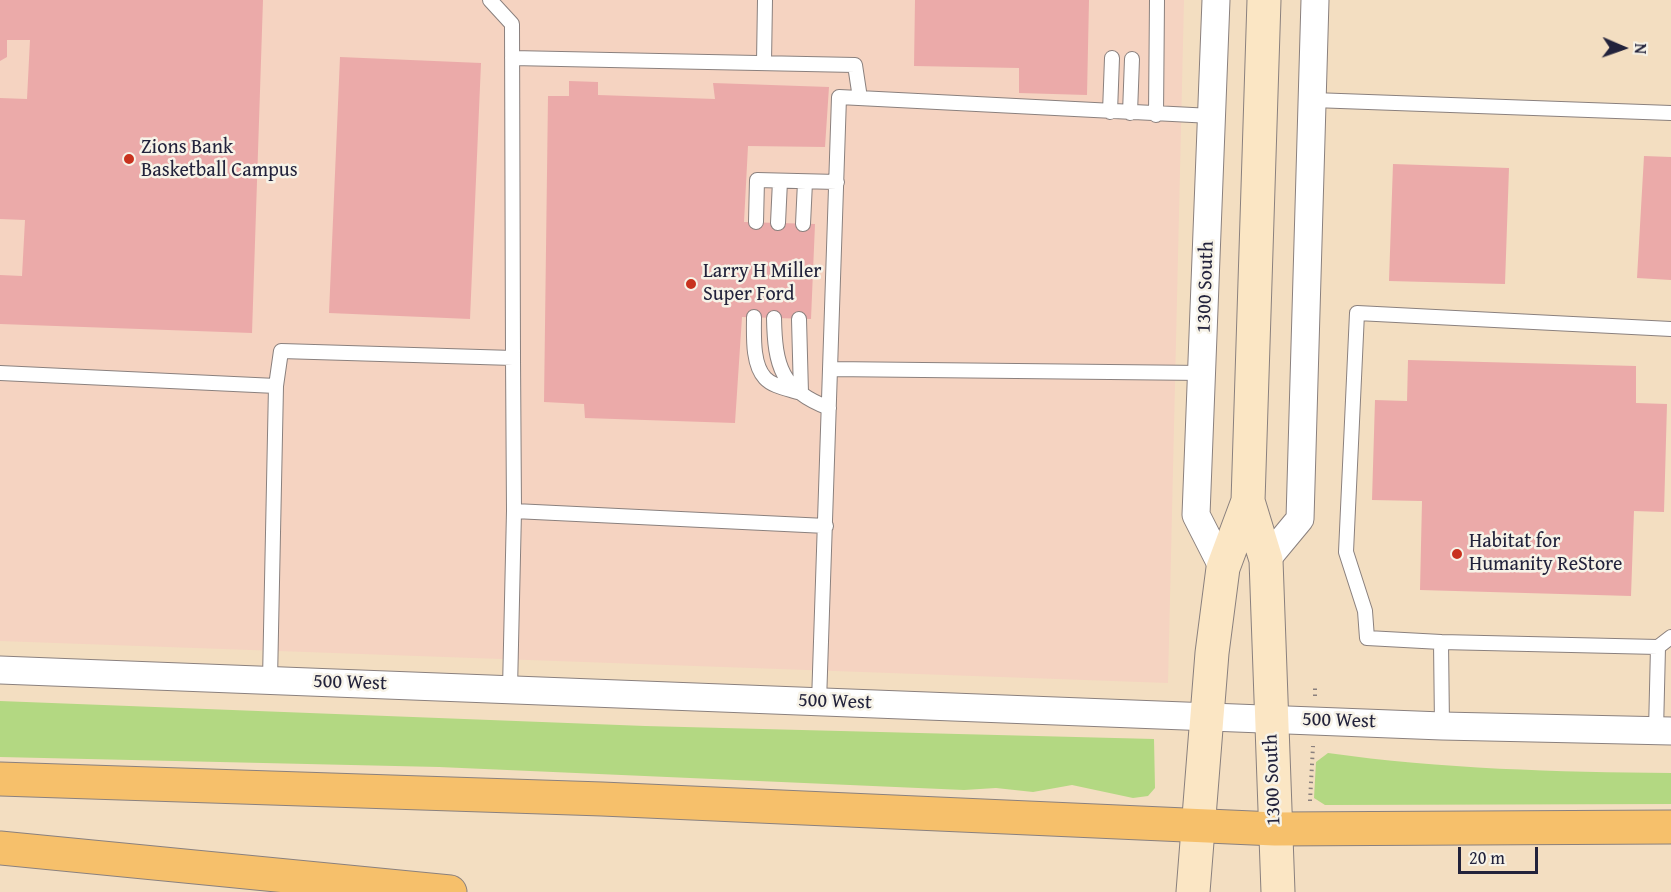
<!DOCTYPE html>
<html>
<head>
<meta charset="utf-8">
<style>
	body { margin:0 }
	#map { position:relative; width:1671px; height:892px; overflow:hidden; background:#f3dec1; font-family:"Gentium Book Plus",serif }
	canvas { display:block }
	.north { position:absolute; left:1593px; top:18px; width:60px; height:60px; -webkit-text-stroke:4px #f7f3e8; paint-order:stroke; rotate:92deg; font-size:16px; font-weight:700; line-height:24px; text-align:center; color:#22223b }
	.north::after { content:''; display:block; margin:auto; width:21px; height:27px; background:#22223b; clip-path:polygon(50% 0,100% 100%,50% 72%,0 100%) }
	.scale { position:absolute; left:1458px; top:847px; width:80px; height:27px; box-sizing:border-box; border:3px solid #22223b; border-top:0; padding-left:8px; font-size:18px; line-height:21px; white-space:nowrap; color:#22223b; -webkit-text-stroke:4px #f7f3e8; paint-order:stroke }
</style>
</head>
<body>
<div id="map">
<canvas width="1671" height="892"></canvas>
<div class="north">N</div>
<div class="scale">20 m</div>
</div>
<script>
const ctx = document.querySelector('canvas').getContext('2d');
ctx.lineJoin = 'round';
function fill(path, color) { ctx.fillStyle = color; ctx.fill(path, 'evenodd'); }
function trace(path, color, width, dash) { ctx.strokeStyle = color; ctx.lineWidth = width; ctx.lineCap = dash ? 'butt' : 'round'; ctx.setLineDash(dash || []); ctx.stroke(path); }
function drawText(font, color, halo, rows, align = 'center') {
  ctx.font = font + ' "Gentium Book Plus",serif'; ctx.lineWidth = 5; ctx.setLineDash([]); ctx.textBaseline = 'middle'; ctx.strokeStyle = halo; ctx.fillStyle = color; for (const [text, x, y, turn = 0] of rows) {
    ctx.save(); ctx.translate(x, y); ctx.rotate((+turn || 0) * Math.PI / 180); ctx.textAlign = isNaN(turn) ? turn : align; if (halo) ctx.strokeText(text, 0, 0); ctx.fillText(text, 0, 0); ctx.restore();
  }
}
const built = new Path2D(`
	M0,0H1184L1168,683L0,641Z`);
const green = new Path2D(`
	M0,701L645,726L1154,739L1155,788L1148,796L1133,798L1072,785L1033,792L996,788L964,790L439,767L0,757Z
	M1328,753C1441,769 1557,772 1671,773V804L1325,805L1314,798L1316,762Z`);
const building = new Path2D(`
	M0,0H263L252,333L0,324V275L22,276L25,220L0,219V98L27,99L30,40H7V57L0,61Z
	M915,0H1089L1087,95L1019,93V68L914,66Z
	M340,57L481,63L470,319L329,313Z
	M569,81L598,82V95L715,99L713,83L829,87L825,147L748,146L744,222L815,224L811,319L742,317L735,423L585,418L584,404L544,402L548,96H569Z
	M1644,156L1671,157V280L1637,278Z
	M1393,164L1509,168L1505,284L1389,281Z
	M1408,360L1636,366V403L1667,404L1664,512L1634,511L1631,596L1420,590L1422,501L1372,500L1375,400L1407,401Z`);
const path = new Path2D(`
	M1315,696V685
	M1310,801L1313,746`);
const lane = new Path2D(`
	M490,0L512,24L513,358
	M512,58L855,65L860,98
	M764,62L765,0
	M1313,100L1671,113
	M1110,112L1112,58
	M1130,113L1132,59
	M1156,115L1157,0
	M756,222L757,180L837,182
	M778,223L780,181
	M803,224L805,182
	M754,317C754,335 752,364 765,378C773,387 790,389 801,393L799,319
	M774,318C775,366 781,390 829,408
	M830,369L1203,373
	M0,373L276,386L270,680
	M276,386L281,351L513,358L514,511L510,689
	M514,511L826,526
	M1441,642L1367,638L1365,611L1346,552L1357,313L1671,329
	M1658,647L1671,637
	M819,702L839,97L1212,116
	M1442,726L1441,642L1658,647L1656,731`);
const street = new Path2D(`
	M1216,0L1196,515L1223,568
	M1266,560L1300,519L1315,0
	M0,670L1442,726L1671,731`);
const secondary = new Path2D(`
	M1264,0L1248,501L1266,560L1278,892
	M1193,892L1212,653L1223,568L1248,501`);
const highway = new Path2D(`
	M0,779L602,799L1275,829L1671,827
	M0,848L450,892`);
const markers = [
	[129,159,6,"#c8321e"],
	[691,284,6,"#c8321e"],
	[1457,554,6,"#c8321e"]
];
const poiNames = [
	["Zions Bank",141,148],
	["Basketball Campus",141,171],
	["Larry H Miller",703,272],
	["Super Ford",703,295],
	["Habitat for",1469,542],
	["Humanity ReStore",1469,565]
];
const streetNames = [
	["1300 South",1206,287,-88],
	["500 West",350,683,2],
	["500 West",835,702,2],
	["500 West",1339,721,2],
	["1300 South",1273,780,-92]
];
fill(built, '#f5d3c1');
fill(green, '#b3d882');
fill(building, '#ebaaa9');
trace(lane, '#8a807e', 16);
trace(street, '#8a807e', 29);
trace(secondary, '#8a807e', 35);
trace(highway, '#8a807e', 35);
trace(path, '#8a807e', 4, [1.5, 4.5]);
trace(lane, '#fff', 14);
trace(street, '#fff', 27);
trace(secondary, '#fbe6c4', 33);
trace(highway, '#f6c06b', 33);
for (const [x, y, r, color] of markers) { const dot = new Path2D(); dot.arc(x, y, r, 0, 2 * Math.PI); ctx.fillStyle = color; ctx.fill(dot); trace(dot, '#f7f3e8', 2); }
drawText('20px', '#22223b', '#f7f3e8', poiNames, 'left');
drawText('20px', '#22223b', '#f7f3e8', streetNames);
</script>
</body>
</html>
